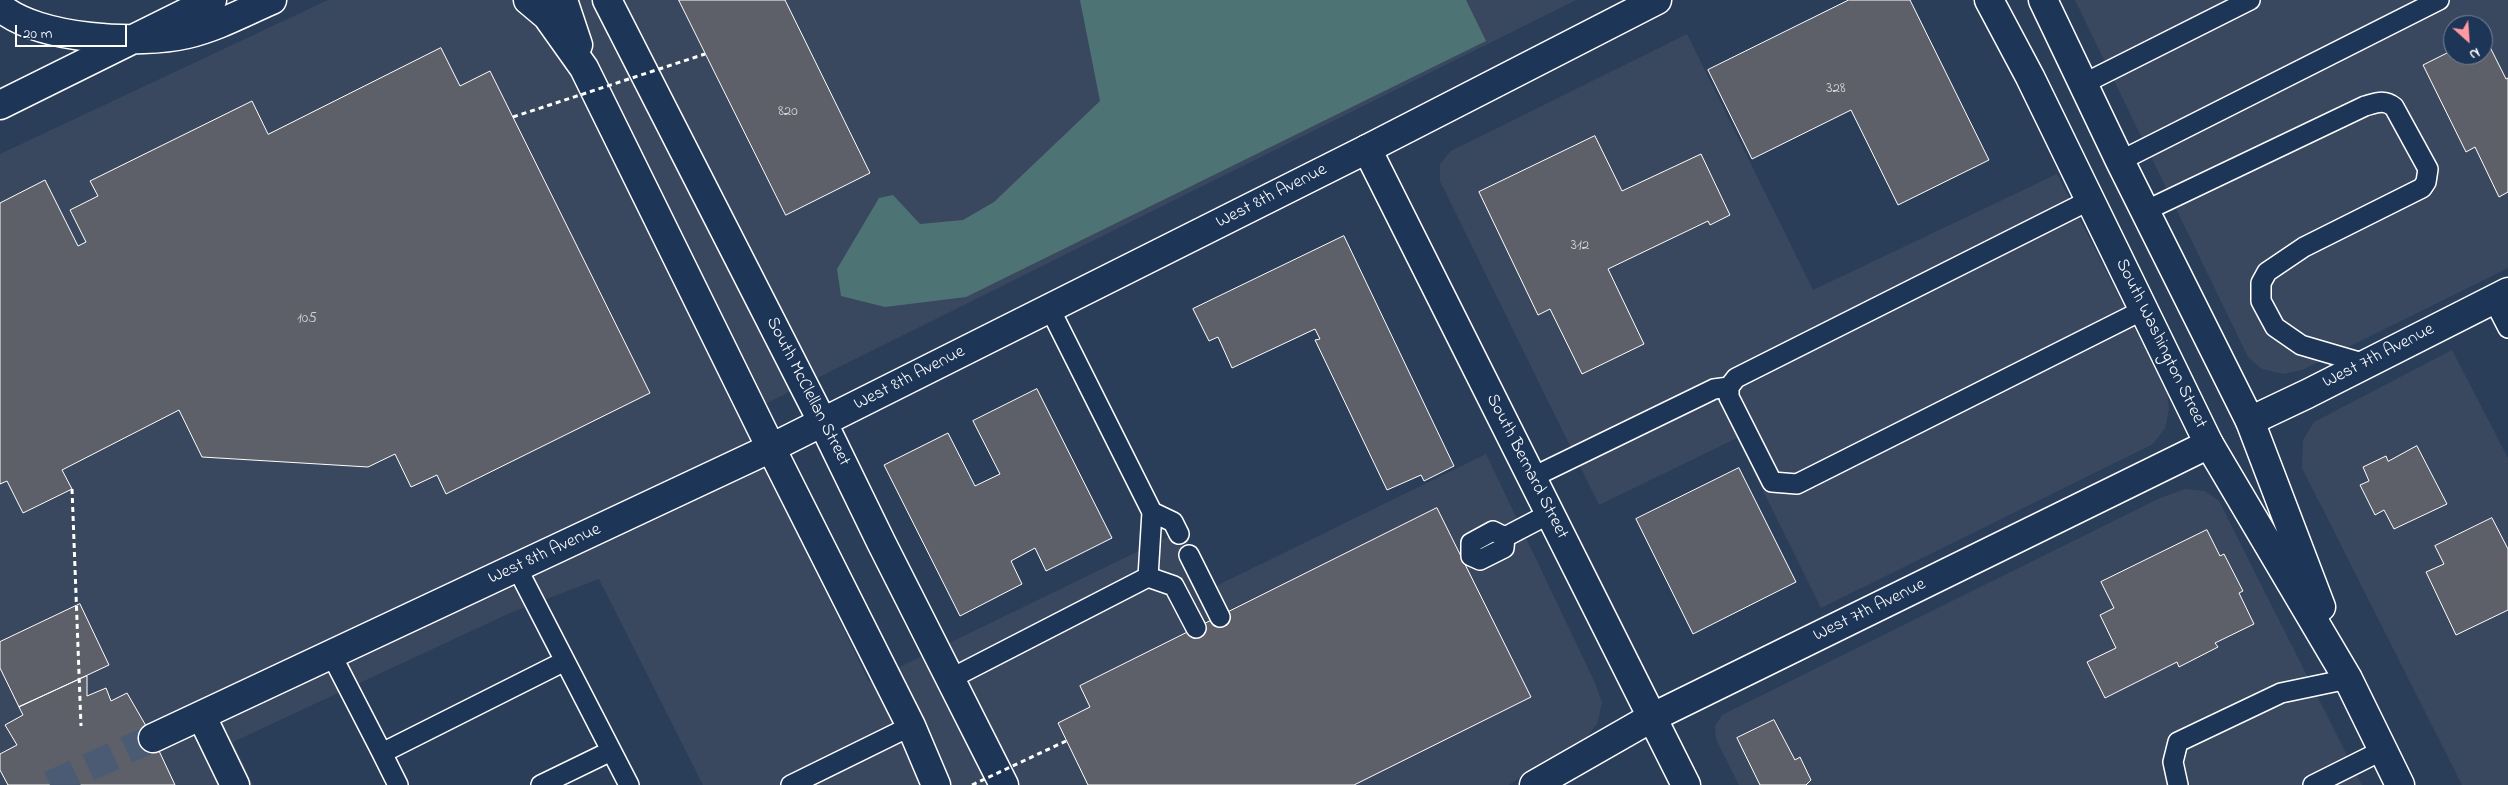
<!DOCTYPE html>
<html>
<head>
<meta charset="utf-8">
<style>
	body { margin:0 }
	#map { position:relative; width:2508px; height:785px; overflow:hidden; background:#2a3e5a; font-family:"Indie Flower",sans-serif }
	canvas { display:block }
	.north { position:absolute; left:2443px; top:15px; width:50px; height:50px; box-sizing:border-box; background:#1d3557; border:1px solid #77869a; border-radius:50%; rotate:154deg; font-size:14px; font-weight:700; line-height:20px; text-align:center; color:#fff }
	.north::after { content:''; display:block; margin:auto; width:18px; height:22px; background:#ff9aa2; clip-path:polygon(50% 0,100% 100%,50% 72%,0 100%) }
	.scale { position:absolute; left:15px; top:25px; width:112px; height:22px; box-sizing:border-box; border:2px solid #fff; border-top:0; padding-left:6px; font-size:15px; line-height:18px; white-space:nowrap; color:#fff; -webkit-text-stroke:4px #1d3557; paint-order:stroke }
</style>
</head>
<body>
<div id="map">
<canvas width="2508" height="785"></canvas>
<div class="north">N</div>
<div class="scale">20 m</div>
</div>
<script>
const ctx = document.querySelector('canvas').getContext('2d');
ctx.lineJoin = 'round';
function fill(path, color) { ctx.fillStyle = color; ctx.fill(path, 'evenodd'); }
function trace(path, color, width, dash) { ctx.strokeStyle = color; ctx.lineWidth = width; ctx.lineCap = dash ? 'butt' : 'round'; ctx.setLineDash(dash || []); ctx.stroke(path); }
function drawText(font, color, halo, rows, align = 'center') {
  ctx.font = font + ' "Indie Flower",sans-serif'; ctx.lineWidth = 4; ctx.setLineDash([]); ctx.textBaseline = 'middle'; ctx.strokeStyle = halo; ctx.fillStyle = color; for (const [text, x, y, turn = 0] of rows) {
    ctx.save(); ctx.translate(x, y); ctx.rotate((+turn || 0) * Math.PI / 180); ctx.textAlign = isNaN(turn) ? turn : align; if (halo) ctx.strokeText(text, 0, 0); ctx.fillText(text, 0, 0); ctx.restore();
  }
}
const built = new Path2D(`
	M328,0H1576L741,416L869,682L1182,530L1210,589L1486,454L1596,685L1602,703L1597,724L1586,738L1508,785H703L599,579L510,613L233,742L253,785H0V154Z
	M2075,0H2508V268L2302,370L2283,374L2262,369L2248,357ZM2453,25H2483V55H2453Z
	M1687,34L1813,290L2057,174L2167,392L2169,409L2165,428L2153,444L1821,608L1737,438L1599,505L1440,181V164L1451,151Z
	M2452,350L2508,458V785H2462L2302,468L2303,440L2314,422Z
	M2185,489L2205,491L2219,501L2362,785H1739L1716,739L1715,726L1722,715L2160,498Z`);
const green = new Path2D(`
	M1080,0H1466L1486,41L966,297L885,307L841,296L837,269L879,198L893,195L920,224L963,220L994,202L1100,101Z`);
const building = new Path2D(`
	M679,0H785L870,173L786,215Z
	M1849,0H1910L1989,160L1898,205L1851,110L1752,159L1708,70Z
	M2484,35L2506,79L2508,78V192L2499,197L2475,147L2466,152L2423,65L2453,50V55H2483Z
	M441,48L460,86L490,71L650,393L446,494L437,475L411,487L395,454L368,467L202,457L179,410L62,470L72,489L23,513L7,481L0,484V203L45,180L78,246L86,242L70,210L98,196L90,181L252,101L268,134Z
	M1595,136L1622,191L1701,154L1730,215L1710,225L1708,221L1608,269L1644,344L1582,374L1550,309L1538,315L1479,192Z
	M1344,236L1454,466L1424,481L1421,475L1387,490L1315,340L1320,339L1315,329L1232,368L1218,337L1209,341L1193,309Z
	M1037,389L1112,538L1046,571L1035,548L1011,561L1022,584L960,616L884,465L948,433L975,486L1000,474L973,421Z
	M2417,446L2447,504L2394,529L2384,510L2375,515L2360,485L2369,481L2363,467L2386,456L2388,461Z
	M1739,468L1796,582L1693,634L1636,519Z
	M1437,508L1531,697L1354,785H1088L1058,723L1090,707L1080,686Z
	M2492,518L2508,549V610L2456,635L2426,572L2444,564L2435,546Z
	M2207,530L2220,556L2224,554L2243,591L2239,593L2254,624L2215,643L2218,647L2179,667L2177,662L2105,698L2087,662L2116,648L2100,615L2114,608L2101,582Z
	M80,604L109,665L19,707L0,668V642Z
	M87,676V696L106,688L111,701L127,693L153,738L175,785H8L0,770V754L17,745L5,725L23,715L19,707Z
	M1774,720L1795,760L1800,757L1811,780L1806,785H1760L1737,738Z`);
const streetTunnel = new Path2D(`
	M50,785L153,738`);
const path = new Path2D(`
	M72,489L81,726`);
const lane = new Path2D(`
	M2083,84L2250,0
	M2120,161L2439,0
	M2090,200L1736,378L1729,387V397L1772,482L1797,484L2143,310
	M2145,211L2365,106C2376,103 2384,99 2394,107L2428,169L2426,182L2422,188L2304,247L2267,272L2261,283V301L2275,327L2301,345L2366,364
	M2493,299L2508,328
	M1050,309L1152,512L1148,577
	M1531,478L1714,389L1729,387
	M1152,512L1173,522L1179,534
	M1493,531L1505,537L1504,548L1480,560L1471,556V543Z
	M1505,537L1549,514
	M1189,555L1220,617
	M517,568L629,785
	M332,656L382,753L565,661
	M950,679L1148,577L1174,586L1196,628
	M382,753L398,785
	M541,785L611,751
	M791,785L911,726
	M2178,785L2173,762L2178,742L2281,693L2348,679
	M2313,785L2383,750`);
const street = new Path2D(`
	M1367,149L1686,785
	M2250,421L2307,394L2508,292
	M202,717L235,785
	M153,738L771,448
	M1534,785L1651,718L2209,444`);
const secondary = new Path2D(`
	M528,0L547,16L584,68L771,448L911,726L936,785
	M563,0L578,45
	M607,0L823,423L882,544L1004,785
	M1989,0L2030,77L2209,444L2348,679L2400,785
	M2043,0L2120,161L2250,421L2321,607
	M0,7C38,40 140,45 187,34C217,27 244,12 272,0
	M0,105L212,0
	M771,448L1367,149L1657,0`);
const pathBridge = new Path2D(`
	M513,117L705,54
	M972,785L1066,741`);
const numberNames = [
	["328",1836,90],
	["820",788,113],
	["312",1580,247],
	["105",307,320]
];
const streetNames = [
	["West 8th Avenue",1272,197,-27],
	["South Washington Street",2160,344,64],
	["West 7th Avenue",2379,357,-27],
	["West 8th Avenue",910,379,-27],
	["South McClellan Street",807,392,63],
	["South Bernard Street",1526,467,63],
	["West 8th Avenue",545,555,-25],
	["West 7th Avenue",1870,611,-26]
];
fill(built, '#39485e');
fill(green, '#4e7375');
fill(building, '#5d6068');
trace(building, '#fff', 1);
trace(streetTunnel, '#4a5b73', 28, [28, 14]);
trace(lane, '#fff', 22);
trace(street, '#fff', 31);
trace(secondary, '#fff', 31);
trace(path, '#fff', 3, [5, 4]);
trace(lane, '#1d3557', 19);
trace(street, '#1d3557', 28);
trace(secondary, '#1d3557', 28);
trace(pathBridge, '#fff', 3, [5, 4]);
drawText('15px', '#d6d7d9', null, numberNames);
drawText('18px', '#fff', '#1d3557', streetNames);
</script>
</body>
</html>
